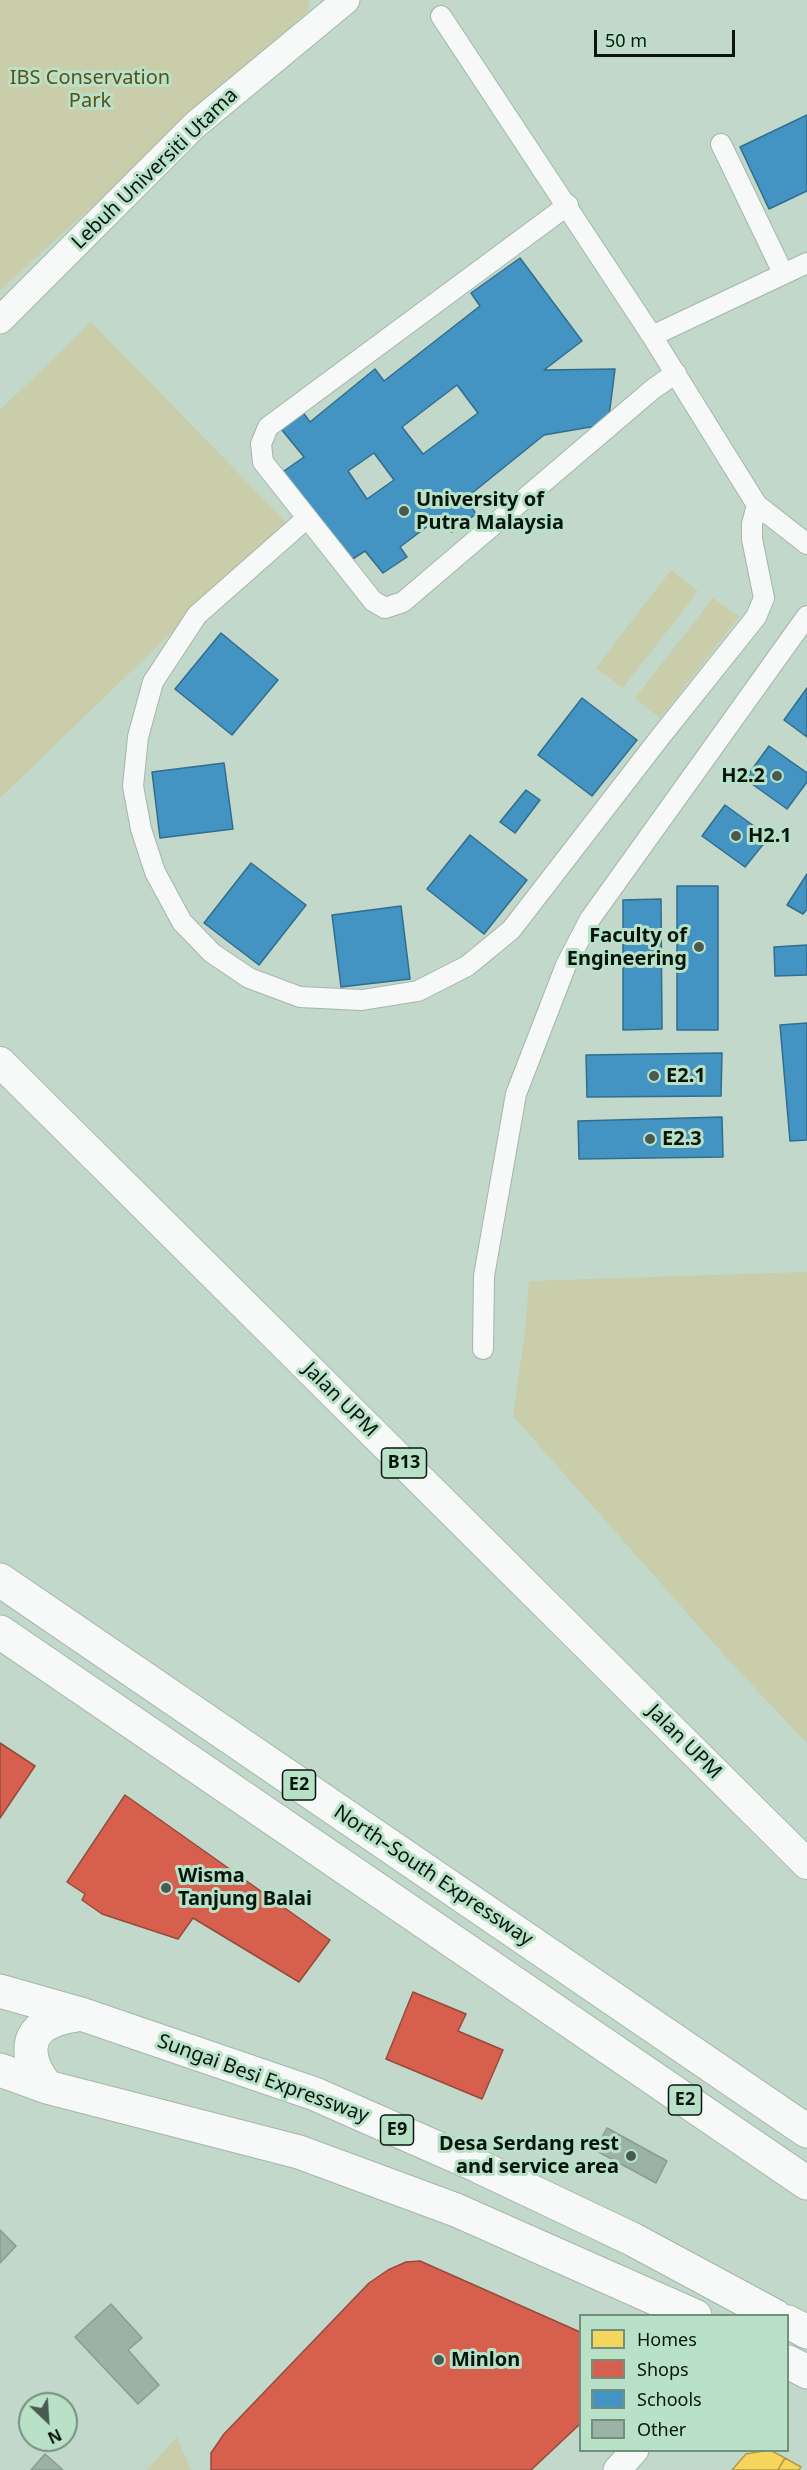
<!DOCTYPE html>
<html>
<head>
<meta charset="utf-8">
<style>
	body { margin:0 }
	#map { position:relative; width:807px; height:2470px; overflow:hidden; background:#c2d8ca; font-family:"Noto Sans",sans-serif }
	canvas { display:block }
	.legend { position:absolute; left:579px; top:2314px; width:210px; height:138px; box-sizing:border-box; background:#b9e1c8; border:2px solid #72907e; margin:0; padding:8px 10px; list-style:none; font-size:18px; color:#08160e }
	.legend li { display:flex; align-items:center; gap:12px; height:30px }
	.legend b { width:30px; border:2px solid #72907e }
	.north { position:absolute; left:18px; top:2392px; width:60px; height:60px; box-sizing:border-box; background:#b9e1c8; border:2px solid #72907e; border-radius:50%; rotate:155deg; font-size:16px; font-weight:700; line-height:24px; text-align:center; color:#08160e }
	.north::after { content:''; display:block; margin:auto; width:21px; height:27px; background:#495a50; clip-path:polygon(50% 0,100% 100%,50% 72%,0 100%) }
	.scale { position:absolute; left:594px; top:30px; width:141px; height:27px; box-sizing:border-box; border:3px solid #08160e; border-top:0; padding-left:8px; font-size:18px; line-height:21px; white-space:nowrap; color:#08160e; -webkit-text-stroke:4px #b9e1c8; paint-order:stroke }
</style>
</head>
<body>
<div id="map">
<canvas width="807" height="2470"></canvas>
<ul class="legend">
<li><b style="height:16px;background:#f6d55c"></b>Homes</li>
<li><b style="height:16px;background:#d6604d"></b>Shops</li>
<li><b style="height:16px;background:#4393c3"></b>Schools</li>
<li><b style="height:16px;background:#9ab3a5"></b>Other</li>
</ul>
<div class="north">N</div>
<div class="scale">50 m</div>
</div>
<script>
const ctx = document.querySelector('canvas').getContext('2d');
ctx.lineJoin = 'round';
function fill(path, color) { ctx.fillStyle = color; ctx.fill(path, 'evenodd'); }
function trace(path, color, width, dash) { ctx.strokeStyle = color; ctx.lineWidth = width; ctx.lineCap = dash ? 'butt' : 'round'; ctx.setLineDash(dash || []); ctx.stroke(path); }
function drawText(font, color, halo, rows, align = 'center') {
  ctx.font = font + ' "Noto Sans",sans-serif'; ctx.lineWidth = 6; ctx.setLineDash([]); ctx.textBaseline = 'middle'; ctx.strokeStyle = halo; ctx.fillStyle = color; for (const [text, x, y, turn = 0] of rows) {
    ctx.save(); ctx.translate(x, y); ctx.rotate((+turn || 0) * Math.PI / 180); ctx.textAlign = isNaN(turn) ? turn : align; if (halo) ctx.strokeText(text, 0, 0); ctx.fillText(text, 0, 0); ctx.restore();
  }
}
const green = new Path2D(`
	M0,0H309L308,11L0,290Z
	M91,322L286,522L0,798V410Z
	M671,570L698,591L623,688L596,668Z
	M713,598L739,617L660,718L635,698Z
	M807,1272V1743L733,1665L513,1416L525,1331L529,1281Z
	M177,2437L191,2470H147Z`);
const homes = new Path2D(`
	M770,2450L785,2458L778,2470H732L746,2454Z
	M785,2458L801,2467L799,2470H778Z`);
const shops = new Path2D(`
	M0,1743L35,1766L0,1818Z
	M125,1795L330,1940L299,1982L193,1918L178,1939L102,1914L82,1900L85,1894L67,1882Z
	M413,1992L466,2014L458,2031L503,2050L482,2099L386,2059Z
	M420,2261L580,2332V2424L531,2470H211V2453L224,2434L369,2283L388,2270L406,2262Z`);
const schools = new Path2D(`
	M807,115V191L769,209L740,147Z
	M520,258L582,341L544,370L615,369L608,424L544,435L466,498L476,514L452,532L441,516L400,547L407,557L383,573L365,551L348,562L281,473L304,457L277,424L299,407L310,422L375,369L384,381L480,306L471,293ZM457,385L478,413L423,454L402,427ZM374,453L394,480L367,499L348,471Z
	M221,633L278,680L232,735L175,689Z
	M807,688V737L784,720Z
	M582,698L637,740L592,796L538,755Z
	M769,746L807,773V782L787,809L745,779Z
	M224,763L233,829L160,838L152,772Z
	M526,790L540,800L515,833L500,822Z
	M725,805L769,837L745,867L702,836Z
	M470,835L527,880L484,934L427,889Z
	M251,863L306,905L259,965L204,923Z
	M807,874V909L803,914L787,905Z
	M677,886H718V1030H677Z
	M661,899L662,1029L623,1030V900Z
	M401,906L410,979L341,987L332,915Z
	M807,945V975L775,976L774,947Z
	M807,1023V1140L790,1141L780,1025Z
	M722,1053L721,1096L587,1097L586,1055Z
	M722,1117L723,1157L579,1159L578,1121Z`);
const building = new Path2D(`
	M607,2128L667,2161L656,2183L595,2150Z
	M0,2230L16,2246L0,2263Z
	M111,2304L142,2338L128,2350L159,2385L138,2404L75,2337Z
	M45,2454L63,2470H31Z`);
const street = new Path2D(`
	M441,16L652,336L757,505L807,544
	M721,144L783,273
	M568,205L268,427L261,444L263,462L373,601L385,608L403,602L653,389L676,373
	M652,336L807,263
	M307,518L197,615L153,682L138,737L133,786L141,829L155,872L182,922L212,953L249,978L300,997L362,1000L418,991L467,966L511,930L661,736L756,617L764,598L752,539V524L757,505
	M483,1349L484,1276L516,1094L566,965L590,919L807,616`);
const secondary = new Path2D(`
	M0,320L195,125L346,0
	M617,2470L635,2450`);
const primary = new Path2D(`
	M0,1062L807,1864`);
const highway = new Path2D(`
	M0,1580L807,2131
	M0,1632L807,2183
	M0,1991L81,2014L315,2094L478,2166L632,2239L775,2316
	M0,2070L47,2087L299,2152L456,2210L695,2316
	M47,2087C29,2065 20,2034 53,2021C62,2017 72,2016 81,2014
	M788,2322L807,2332
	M788,2362L807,2372`);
const markers = [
	[404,511,6,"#495a50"],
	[777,776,6,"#495a50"],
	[736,836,6,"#495a50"],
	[699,947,6,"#495a50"],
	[654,1076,6,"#495a50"],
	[650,1139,6,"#495a50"],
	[166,1888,6,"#495a50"],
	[631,2156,6,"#495a50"],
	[439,2360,6,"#495a50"]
];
const shields = [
	[404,1463,45],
	[299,1785,33],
	[685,2100,33],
	[397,2130,33]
];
const shieldNames = [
	["B13",404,1463],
	["E2",299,1785],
	["E2",685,2100],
	["E9",397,2130]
];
const parkNames = [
	["IBS Conservation",90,78],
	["Park",90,101]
];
const streetNames = [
	["Lebuh Universiti Utama",155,169,-44],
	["Jalan UPM",340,1400,45],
	["Jalan UPM",684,1742,45],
	["North–South Expressway",433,1876,34],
	["Sungai Besi Expressway",263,2079,20]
];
const poiNames = [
	["University of",416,500],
	["Putra Malaysia",416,523],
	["H2.2",765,776,"right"],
	["H2.1",748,836],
	["Faculty of",687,936,"right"],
	["Engineering",687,959,"right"],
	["E2.1",666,1076],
	["E2.3",662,1139],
	["Wisma",178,1876],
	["Tanjung Balai",178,1899],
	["Desa Serdang rest",619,2144,"right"],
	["and service area",619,2167,"right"],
	["Minlon",451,2360]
];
fill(green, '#c9cdaa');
fill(homes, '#f6d55c');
trace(homes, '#af9c45', 1.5);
fill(shops, '#d6604d');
trace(shops, '#984a3a', 1.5);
fill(schools, '#4393c3');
trace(schools, '#316e8d', 1.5);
fill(building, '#9ab3a5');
trace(building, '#8b9c91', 1.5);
trace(street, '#a4b6ab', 22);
trace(secondary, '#a4b6ab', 29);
trace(primary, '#a4b6ab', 32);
trace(highway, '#a4b6ab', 35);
trace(street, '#f6f9f7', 20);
trace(secondary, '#f6f9f7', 27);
trace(primary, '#f6f9f7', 30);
trace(highway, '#f6f9f7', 33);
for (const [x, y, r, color] of markers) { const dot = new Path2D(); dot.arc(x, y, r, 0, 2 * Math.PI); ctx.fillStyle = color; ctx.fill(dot); trace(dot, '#b9e1c8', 2); }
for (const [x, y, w] of shields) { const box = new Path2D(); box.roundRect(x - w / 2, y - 15, w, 30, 4.5); ctx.fillStyle = '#b9e1c8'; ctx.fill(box); trace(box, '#08160e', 1.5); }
drawText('bold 18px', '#08160e', null, shieldNames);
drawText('20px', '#5b5016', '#b9e1c8', parkNames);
drawText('20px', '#08160e', '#b9e1c8', streetNames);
drawText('bold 20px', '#08160e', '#b9e1c8', poiNames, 'left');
</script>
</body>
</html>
